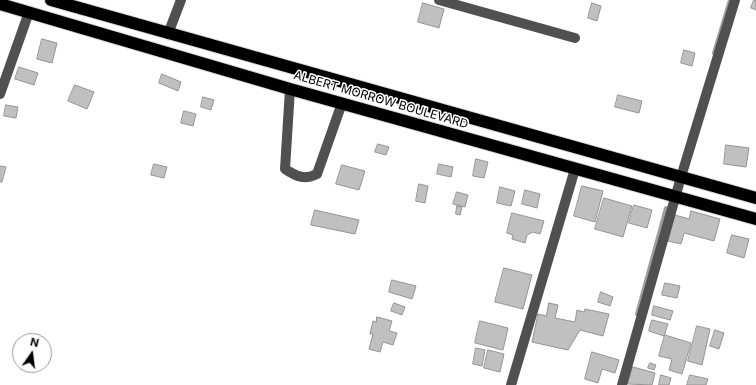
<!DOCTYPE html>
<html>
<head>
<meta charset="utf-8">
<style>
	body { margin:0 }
	#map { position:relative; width:756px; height:385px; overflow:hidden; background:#fff; font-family:Inter,sans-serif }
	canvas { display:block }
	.north { position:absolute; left:12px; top:333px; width:40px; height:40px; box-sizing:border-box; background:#fff; border:1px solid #999; border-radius:50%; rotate:14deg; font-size:11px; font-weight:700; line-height:16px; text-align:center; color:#000 }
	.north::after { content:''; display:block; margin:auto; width:14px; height:18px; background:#000; clip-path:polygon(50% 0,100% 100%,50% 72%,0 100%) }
</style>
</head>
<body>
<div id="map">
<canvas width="756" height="385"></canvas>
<div class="north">N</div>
</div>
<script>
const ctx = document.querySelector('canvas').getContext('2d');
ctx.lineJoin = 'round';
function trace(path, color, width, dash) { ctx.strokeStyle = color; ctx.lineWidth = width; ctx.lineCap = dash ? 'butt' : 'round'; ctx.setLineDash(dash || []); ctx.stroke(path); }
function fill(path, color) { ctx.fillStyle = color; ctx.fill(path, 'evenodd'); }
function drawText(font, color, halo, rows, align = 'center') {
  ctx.font = font + ' Inter,sans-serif'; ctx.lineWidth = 3; ctx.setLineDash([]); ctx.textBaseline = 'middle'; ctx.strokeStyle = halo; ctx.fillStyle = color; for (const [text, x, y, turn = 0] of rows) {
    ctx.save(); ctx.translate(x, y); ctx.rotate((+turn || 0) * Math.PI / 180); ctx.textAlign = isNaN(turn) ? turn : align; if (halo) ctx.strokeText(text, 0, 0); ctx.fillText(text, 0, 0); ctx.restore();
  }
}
const stream = new Path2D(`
	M714,53L730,0
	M637,314L666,208`);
const building = new Path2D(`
	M754,0H756V10L751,8Z
	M423,3L444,9L439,28L418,22Z
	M592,3L601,6L597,21L588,18Z
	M42,39L57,43L52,63L37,59Z
	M684,50L695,53L692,66L681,63Z
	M19,67L38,73L34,85L15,79Z
	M162,74L181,82L178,91L159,83Z
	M75,85L94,92L87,109L68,101Z
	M618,95L642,101L639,113L615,107Z
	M203,97L214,100L211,110L201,107Z
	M6,105L18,107L16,118L4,116Z
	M184,111L196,114L193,126L181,123Z
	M378,144L389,147L386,155L375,152Z
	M726,145L749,148L746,167L724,164Z
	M476,159L488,162L484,178L473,176Z
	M154,164L167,167L164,178L151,175Z
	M439,164L453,167L451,177L437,174Z
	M342,165L365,171L359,190L336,184Z
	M0,166L6,167L2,182H0Z
	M419,184L428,186L425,203L416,201Z
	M582,186L603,191L595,222L574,216Z
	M500,187L515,191L511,206L497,203Z
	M525,190L540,194L537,208L522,204Z
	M457,192L468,195L465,207L453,204Z
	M604,198L632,206L623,237L595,229Z
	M634,205L652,210L647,228L629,223Z
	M457,206L462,207L460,215L456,214Z
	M315,210L359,220L355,234L311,225Z
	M691,211L720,219L714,241L684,233L681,244L668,241L675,215L689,219Z
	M512,213L544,221L540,234L533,232L527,235L525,243L512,239L513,235L507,233Z
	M732,235L749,239L744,258L727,253Z
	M504,268L532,275L523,309L495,302Z
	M392,280L416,286L412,299L389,292Z
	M665,283L680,286L677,298L662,295Z
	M601,292L613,297L610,306L598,302Z
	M394,303L405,307L402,315L391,311Z
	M549,303L558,305L555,318L575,322L577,310L584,312L585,309L609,314L603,336L580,330L568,350L532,342L538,314L546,316Z
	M654,306L673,311L670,320L652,315Z
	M377,317L392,321L389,331L397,333L393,345L383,342L380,352L369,349L373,334H370L373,321L376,322Z
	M652,320L668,324L664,336L649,331Z
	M480,321L508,328L503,350L475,343Z
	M697,326L710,329L702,365L688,361Z
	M715,330L724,333L719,349L710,346Z
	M665,335L691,343L682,374L669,370L672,359L659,356Z
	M476,348L485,350L482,366L473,364Z
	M488,350L504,354L500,372L484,368Z
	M592,352L619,360L615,373L602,369L598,383L585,379Z
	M650,363L656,365L654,370L648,368Z
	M633,367L655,373L652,385L628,384Z
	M661,375L671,378L669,385H659Z
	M690,375L708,379L706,385H687Z`);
const minor = new Path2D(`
	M439,0L575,38
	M168,34L181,0
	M290,89L285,169C297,177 305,180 317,174L342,103
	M0,94L29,12
	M511,385L575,169
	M622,385L681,177L735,0`);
const highway = new Path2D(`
	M51,0L756,198
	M0,4L290,89L756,219`);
const streetNames = [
	["ALBERT MORROW BOULEVARD",381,100,16]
];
trace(stream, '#9e9e9e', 4);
fill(building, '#c0c0c0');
trace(building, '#949494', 1);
trace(highway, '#dbdbdb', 14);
trace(minor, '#505050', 10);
trace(highway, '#000', 12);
drawText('12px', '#000', '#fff', streetNames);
</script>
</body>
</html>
